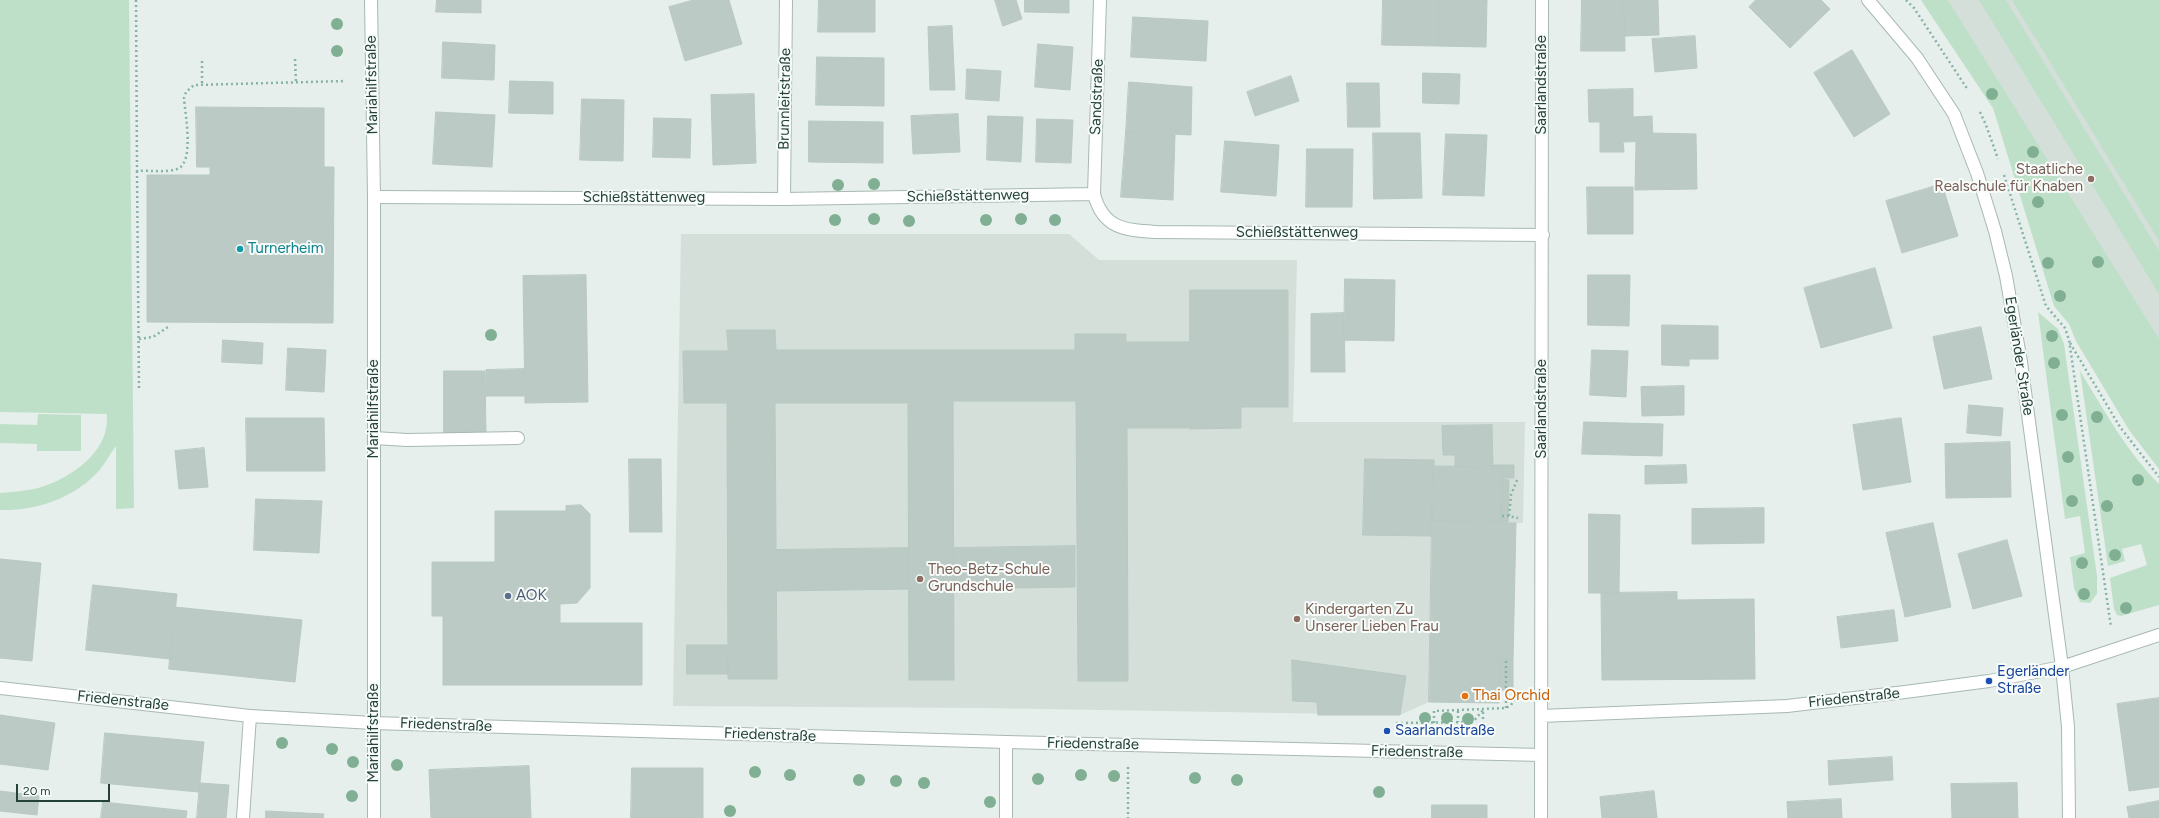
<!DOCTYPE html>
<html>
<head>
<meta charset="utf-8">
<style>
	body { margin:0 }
	#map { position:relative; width:2159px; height:818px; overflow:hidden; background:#e6efeb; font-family:Figtree,sans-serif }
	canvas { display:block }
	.scale { position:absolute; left:16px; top:784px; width:94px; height:18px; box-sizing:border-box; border:2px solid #24423a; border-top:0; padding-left:5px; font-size:12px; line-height:14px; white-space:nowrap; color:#24423a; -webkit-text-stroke:3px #f7fbf9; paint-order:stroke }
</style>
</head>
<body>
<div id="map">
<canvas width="2159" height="818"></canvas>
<div class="scale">20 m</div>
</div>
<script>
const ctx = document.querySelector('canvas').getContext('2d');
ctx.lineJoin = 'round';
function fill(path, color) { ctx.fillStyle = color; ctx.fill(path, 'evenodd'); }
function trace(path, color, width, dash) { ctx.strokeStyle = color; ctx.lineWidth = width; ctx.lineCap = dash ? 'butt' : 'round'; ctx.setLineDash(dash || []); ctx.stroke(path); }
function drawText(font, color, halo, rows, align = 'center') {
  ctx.font = font + ' Figtree,sans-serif'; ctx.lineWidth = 4; ctx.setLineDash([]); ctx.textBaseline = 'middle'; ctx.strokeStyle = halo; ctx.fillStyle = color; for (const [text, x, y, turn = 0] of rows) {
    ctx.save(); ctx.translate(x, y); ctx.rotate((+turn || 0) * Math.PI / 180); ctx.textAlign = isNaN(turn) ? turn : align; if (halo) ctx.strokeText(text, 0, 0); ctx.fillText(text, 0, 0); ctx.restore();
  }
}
const built = new Path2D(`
	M1921,0H2159V454L1993,108Z
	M681,234H1069L1099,260H1297L1293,422H1525L1523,523L1432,521L1429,702L1400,715L983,708L673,706Z`);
const green = new Path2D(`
	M0,0H129L134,508L116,509V446C109,455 104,466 96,474C71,499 35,511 0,510V493C11,492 23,491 34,489C61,483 97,461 105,433C107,427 107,420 107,414L0,412Z
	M1921,0H1948L2159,339V469L2129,430L2076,341L2069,324L2054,306L1993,108Z
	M1979,0H2006L2159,251V294Z
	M2012,0H2159V241Z
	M2038,312L2058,329L2064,344L2097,576V594L2090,603L2080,602L2074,588L2070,557L2085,553L2080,516L2065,519Z
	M2080,371C2104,410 2127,452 2159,484V605L2121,616L2117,615L2114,609L2110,578L2147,565L2141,544L2122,549L2125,561L2108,566Z
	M38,414L81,415V451H37V444L0,443V424L37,425Z`);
const building = new Path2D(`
	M437,0H481V13L436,12Z
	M694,0H729L742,44L685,61L669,7Z
	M819,0H875V32H818Z
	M995,0H1016L1022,19L1003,26Z
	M1025,0H1069V13L1025,12Z
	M1383,0H1438V46L1382,45Z
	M1438,0H1487L1486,47L1438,46Z
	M1582,0H1624L1625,51H1581Z
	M1624,0H1658L1659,35L1625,36Z
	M1756,0H1821L1830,9L1790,48L1749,7Z
	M1133,17L1208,21L1206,61L1131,57Z
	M952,26L955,90H930L928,27Z
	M1695,36L1697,68L1655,72L1652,39Z
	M443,42L495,45L494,80L442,78Z
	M1038,44L1073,47L1070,90L1035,87Z
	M1852,50L1890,114L1854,137L1814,73Z
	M817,57L884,58V106L816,105Z
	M967,69L1001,71L999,101L966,99Z
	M1423,73L1460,74L1459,104L1423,103Z
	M1291,76L1299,101L1255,116L1247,92Z
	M510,81L553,82V114L509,113Z
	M1129,82L1192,87L1191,135L1126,132Z
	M1347,83H1379L1380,127H1348Z
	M1633,89V117L1652,116L1653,141L1623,142L1624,152H1600V122H1589L1588,90Z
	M754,94L756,163L713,165L711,95Z
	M582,99L624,100L623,161L580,160Z
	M196,107L324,108V167H334L333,323L147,322V175H210V167H197Z
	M436,112L495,115L492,167L433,164Z
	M958,114L960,152L913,154L911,116Z
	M988,116L1023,117L1021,162L987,160Z
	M654,118L691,119L690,158L653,157Z
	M1037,119L1073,120L1071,163L1036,162Z
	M809,121L883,122V163L809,162Z
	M1126,132L1175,135L1173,200L1121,197Z
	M1373,133H1420L1422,198L1374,199Z
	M1652,133L1696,134L1697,189L1635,190L1636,142L1653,141Z
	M1446,134L1487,135L1484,196L1443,195Z
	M1225,141L1279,145L1276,196L1221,192Z
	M1307,149H1353L1352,207H1306Z
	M1942,184L1958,236L1902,253L1886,201Z
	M1587,187H1633V234H1588Z
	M1875,268L1892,328L1821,348L1804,288Z
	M586,275L588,402L525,403L523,276Z
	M1588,275H1630L1629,326L1588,325Z
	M1345,279L1395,280L1394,341L1344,340Z
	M1190,290H1288V407H1241V428L1190,429Z
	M1344,313L1345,372H1311V314Z
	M1662,325L1718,326V359H1689V366L1662,365Z
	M1981,327L1992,379L1944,389L1933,337Z
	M727,330H775L776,350H1075V334H1126V342H1189V428H1127L1128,681H1078L1076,401H953L954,680H909L908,403H775L777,679H728L727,403H684L683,351H728Z
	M223,340L263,343L262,364L222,362Z
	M288,348L326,350L324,392L286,390Z
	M1592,350L1628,351L1626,397L1590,395Z
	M524,369V396H486V370Z
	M444,371H485L486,435H444Z
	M1684,386V415L1642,416L1641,387Z
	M1969,405L2003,408L2001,436L1967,433Z
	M246,418H324L325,471H247Z
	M1901,418L1911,482L1863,490L1853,425Z
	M1584,422L1663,424L1662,456L1582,454Z
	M1492,425L1493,468L1455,467V455H1443L1442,426Z
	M2010,442L2011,497L1946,498L1945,444Z
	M204,448L208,487L179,489L175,451Z
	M629,459H661L662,532H630Z
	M1365,459L1434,460L1432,536L1363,535Z
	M1493,465H1514V478H1502L1503,467L1493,468Z
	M1686,465L1687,483L1645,484V466Z
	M1433,466L1503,467L1501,522L1432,521Z
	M1502,479L1509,480L1508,522H1501Z
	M256,499L322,501L319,553L254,550Z
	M581,505L590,514V588L577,603L560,604V623H642V685H443V616H432V562H495V511H566V506Z
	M1764,508V543L1692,544V509Z
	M1589,514L1620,515L1619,593H1589Z
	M1432,521L1516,523L1513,660L1499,659V703L1429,702Z
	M1933,523L1951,607L1905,617L1886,533Z
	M2007,540L2022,596L1973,609L1958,554Z
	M1075,546V587L954,589V548Z
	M908,548V589L776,591V550Z
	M0,559L41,563L32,661L0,658Z
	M93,585L177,594L170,659L86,650Z
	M1677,592V600L1754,599L1755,679L1602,680L1601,593Z
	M175,607L302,620L295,682L169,669Z
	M1894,610L1898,641L1841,648L1837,617Z
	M687,645H727L728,674H687Z
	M1499,659L1513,660V690H1499Z
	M1292,660L1406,676L1400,715H1318L1317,702L1293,701Z
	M2159,698V787L2129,791L2117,704Z
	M0,715L55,723L48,770L0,764Z
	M105,733L204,742L199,792L101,783Z
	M1892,757L1893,780L1829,785L1828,761Z
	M529,766L531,818H431L429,770Z
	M632,768H703V818H631Z
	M200,783L229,785L226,818H197Z
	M2017,783L2018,818H1952L1951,784Z
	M0,791L39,796L37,815L0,811Z
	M1654,791L1657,818H1602L1600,797Z
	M1841,799L1842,818H1788L1787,802Z
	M2159,801V818H2129L2127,807Z
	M103,802L187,811L186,818H101Z
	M1432,805H1487V818H1432Z
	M266,811L324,814L323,818H266Z`);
const path = new Path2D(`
	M136,0L137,171C149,170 165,173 177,169C195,163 185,114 184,98L186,92L194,85L346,81
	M1906,0L1914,8L1968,90
	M295,59L296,82
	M202,83V61
	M1980,112L1986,125L1998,159
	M137,171L139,390
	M2004,175L2046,306L2065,328L2069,340L2111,627
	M139,339L153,337L168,327
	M2070,343L2120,427L2159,477
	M1517,480L1511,495L1509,516L1518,518
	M1502,516H1509
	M1506,708V660
	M1458,711V722
	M1434,723V711L1506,708L1511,705L1517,696
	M1397,729V723L1473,722L1483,710
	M1483,729V711
	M1128,767V818`);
const service = new Path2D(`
	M374,438L407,440L518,438
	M243,818L250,716
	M1006,818V742`);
const minor = new Path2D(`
	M1100,0L1094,194C1103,229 1125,230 1156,232L1543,235
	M1868,0L1917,58L1954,114L1977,173L1995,231L2006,276L2021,362L2062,667L2068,727L2069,818
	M374,197L784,199L1094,194
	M784,199L786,0
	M0,688L250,716L373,723L1006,742L1541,755
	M1541,716L1787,706L1905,692L1989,681L2062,667L2159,635
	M1541,818L1542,0`);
const tertiary = new Path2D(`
	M371,0L374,197V818`);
const trees = [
	[337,24],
	[337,51],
	[1992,94],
	[2033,152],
	[874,184],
	[838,185],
	[2038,202],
	[874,219],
	[1021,219],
	[835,220],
	[986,220],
	[1055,220],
	[909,221],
	[2098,262],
	[2048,263],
	[2060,296],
	[491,335],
	[2052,336],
	[2054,363],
	[2062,415],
	[2097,417],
	[2068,457],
	[2138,480],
	[2072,501],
	[2107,506],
	[2115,555],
	[2082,563],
	[2084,594],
	[2126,608],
	[1425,718],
	[1447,718],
	[1468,719],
	[282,743],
	[332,749],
	[353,762],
	[397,765],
	[755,772],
	[790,775],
	[1081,775],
	[1114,776],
	[1195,778],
	[1038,779],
	[859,780],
	[1237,780],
	[896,781],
	[924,783],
	[1379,792],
	[352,796],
	[990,802],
	[730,811]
];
const markers = [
	[2091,179,4,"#8d6e63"],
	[240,249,4,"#0f9aa8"],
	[920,579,4,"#8d6e63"],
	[508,596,4,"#5c6f8a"],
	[1297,619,4,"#8d6e63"],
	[1989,681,4,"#1a4fb4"],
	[1465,696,4,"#e8710a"],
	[1387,731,4,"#1a4fb4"]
];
const streetNames = [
	["Mariahilfstraße",372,85,-91],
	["Saarlandstraße",1542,85,-90],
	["Sandstraße",1097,97,-88],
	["Brunnleitstraße",785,99,-89],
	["Schießstättenweg",968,196,-1],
	["Schießstättenweg",644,198],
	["Schießstättenweg",1297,233],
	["Egerländer Straße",2019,356,81],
	["Mariahilfstraße",374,409,-90],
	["Saarlandstraße",1542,409,-90],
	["Friedenstraße",1854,698,-6],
	["Friedenstraße",123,701,6],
	["Friedenstraße",446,725,2],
	["Mariahilfstraße",374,733,-90],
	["Friedenstraße",770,735,2],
	["Friedenstraße",1093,744,1],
	["Friedenstraße",1417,752,1]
];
const educationNames = [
	["Staatliche",2083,170,"right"],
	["Realschule für Knaben",2083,187,"right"],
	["Theo-Betz-Schule",928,570],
	["Grundschule",928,587],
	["Kindergarten Zu",1305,610],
	["Unserer Lieben Frau",1305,627]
];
const cultureNames = [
	["Turnerheim",248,249]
];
const serviceNames = [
	["AOK",516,596]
];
const transitNames = [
	["Egerländer",1997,672],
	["Straße",1997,689],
	["Saarlandstraße",1395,731]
];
const foodNames = [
	["Thai Orchid",1473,696]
];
fill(built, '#d4dfda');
fill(green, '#bfe0c8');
fill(building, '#bbcac4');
trace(building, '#b8c9c2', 1);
trace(service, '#a8b8b2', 14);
trace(minor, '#a8b8b2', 14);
trace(tertiary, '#a8b8b2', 14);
trace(path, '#86b3a5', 2.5, [2, 3]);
trace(service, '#fff', 12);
trace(minor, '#fff', 12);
trace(tertiary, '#fff', 12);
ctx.fillStyle = '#80af93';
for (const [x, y] of trees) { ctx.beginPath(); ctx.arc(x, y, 6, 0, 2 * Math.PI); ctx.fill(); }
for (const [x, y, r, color] of markers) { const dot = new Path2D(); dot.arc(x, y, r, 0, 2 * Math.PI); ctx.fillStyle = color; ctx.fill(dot); trace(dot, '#f7fbf9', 1.5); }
drawText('15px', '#24423a', '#f7fbf9', streetNames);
drawText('15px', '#785e54', '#f7fbf9', educationNames, 'left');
drawText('15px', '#0d838f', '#f7fbf9', cultureNames, 'left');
drawText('15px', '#4e5e75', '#f7fbf9', serviceNames, 'left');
drawText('15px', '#164399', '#f7fbf9', transitNames, 'left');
drawText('15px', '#c56008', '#f7fbf9', foodNames, 'left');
</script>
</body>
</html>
